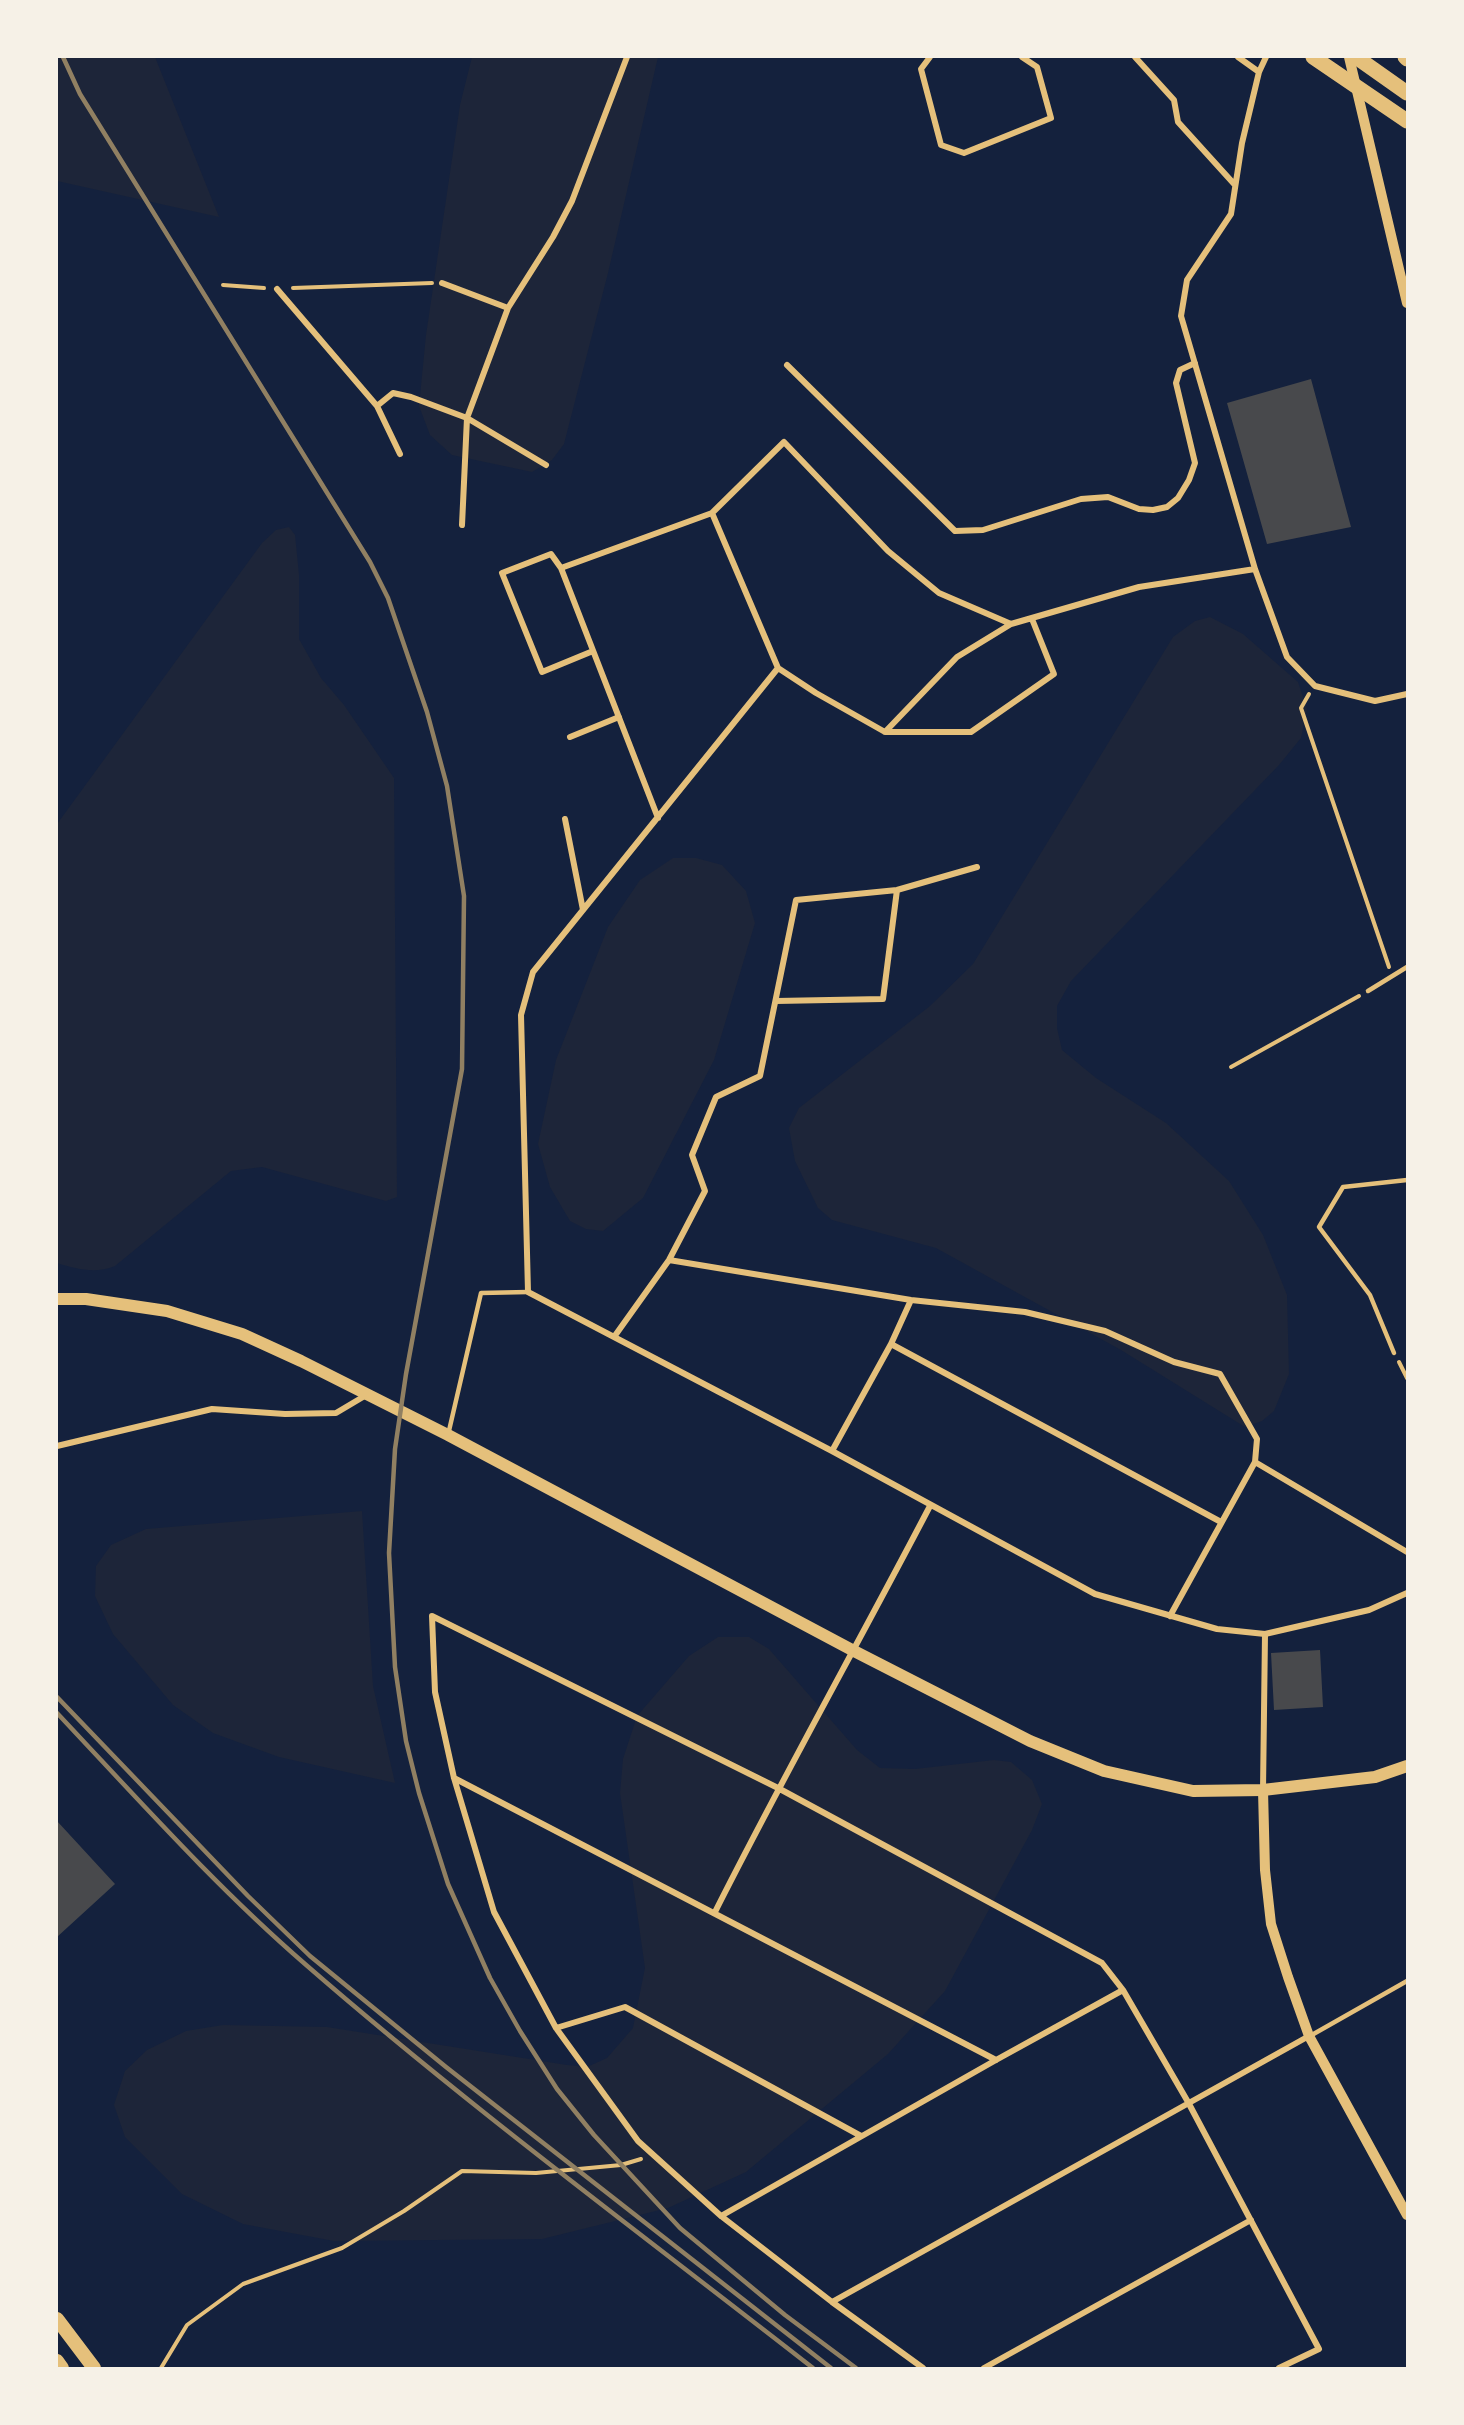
<!DOCTYPE html>
<html>
<head>
<meta charset="utf-8">
<style>
	body { margin:0 }
	#map { position:relative; width:1464px; height:2425px; overflow:hidden; background:#14213d; font-family:Jost,sans-serif }
	canvas { display:block }
	.frame { position:absolute; inset:0; border:58px solid #f6f1e7; pointer-events:none }
</style>
</head>
<body>
<div id="map">
<canvas width="1464" height="2425"></canvas>
<div class="frame"></div>
</div>
<script>
const ctx = document.querySelector('canvas').getContext('2d');
ctx.lineJoin = 'round';
function fill(path, color) { ctx.fillStyle = color; ctx.fill(path, 'evenodd'); }
function trace(path, color, width, dash) { ctx.strokeStyle = color; ctx.lineWidth = width; ctx.lineCap = dash ? 'butt' : 'round'; ctx.setLineDash(dash || []); ctx.stroke(path); }
const green = new Path2D(`
	M57,57H155L219,217L57,181Z
	M472,57H658L608,273L564,444L552,460L532,472L452,455L430,435L419,406L426,335L460,105Z
	M289,527L295,535L299,575V639L321,678L344,705L394,778L397,1197L386,1201L262,1167L231,1171L115,1266C95,1274 77,1269 57,1263V824L262,543L276,530Z
	M1210,617L1243,634L1298,682L1307,709L1301,738L1279,765L1071,981L1057,1006V1028L1062,1050L1096,1078L1166,1123L1229,1181L1263,1235L1287,1295L1289,1374L1274,1411L1262,1421L1245,1427L1121,1350L936,1248L832,1220L818,1208L795,1161L789,1128L799,1108L930,1006L973,964L1173,637L1195,621Z
	M673,858H696L722,865L746,891L755,923L714,1060L643,1198L603,1231L586,1229L570,1221L550,1187L538,1144L556,1060L608,927L640,880Z
	M362,1511L373,1686L395,1783L279,1757L213,1733L173,1705L113,1634L95,1596L96,1566L111,1545L146,1529Z
	M718,1637H749L769,1649L857,1750L880,1768L915,1769L994,1760L1011,1762L1032,1780L1042,1804L1032,1830L945,1991L888,2054L746,2172L668,2208L542,2239L334,2241L243,2224L182,2194L125,2137L114,2105L125,2071L147,2050L186,2031L223,2025L327,2027L567,2065L587,2067L607,2058L633,2028L645,1968L620,1793L623,1759L637,1716L689,1656Z`);
const building = new Path2D(`
	M1311,379L1351,527L1267,544L1227,403Z
	M1320,1650L1323,1707L1274,1710L1271,1653Z
	M57,1821L115,1884L57,1937Z`);
const path = new Path2D(`
	M223,285L264,288
	M293,288L432,283
	M1309,694L1301,708L1389,967
	M1231,1067L1359,996
	M1399,1362L1407,1378
	M161,2368L187,2325L243,2284L342,2248L404,2211L462,2171L536,2173L621,2165L641,2159`);
const service = new Path2D(`
	M1368,991L1407,967
	M1394,1353L1370,1295L1319,1227L1343,1187L1407,1180
	M448,1435L481,1293L528,1292
	M1310,2036L1407,1981`);
const minor = new Path2D(`
	M930,57L921,69L941,145L964,153L1051,118L1037,67L1022,57
	M1135,57L1174,100L1178,122L1235,185
	M1238,57L1259,72
	M1266,57L1259,72L1242,143L1231,214L1187,280L1181,316L1255,569L1287,657L1315,686L1375,701L1407,694
	M442,283L508,308L553,237L572,201L627,57
	M277,289L377,406
	M508,308L467,418L546,465
	M787,365L955,531L983,530L1081,499L1108,497L1139,509L1153,510L1167,507L1178,498L1189,480L1195,463L1176,383L1180,370L1195,363
	M400,454L377,406L393,393L411,397L467,418L462,525
	M712,513L778,668
	M561,568L551,554L502,573L542,672L593,651
	M1255,569L1139,587L1011,624L957,657L885,732L816,693L778,668L533,972L521,1015L528,1292L832,1451L1095,1594L1217,1629L1265,1634L1369,1610L1407,1593
	M885,732H971L1054,674L1032,619
	M570,737L619,717
	M658,818L561,568L712,513L784,442L888,551L939,593L1011,624
	M565,819L583,910
	M776,1001L883,999L897,890
	M669,1260L911,1300L1025,1312L1105,1331L1174,1362L1220,1374L1257,1439L1255,1462L1170,1616
	M614,1337L669,1260L705,1191L692,1155L716,1097L760,1076L796,900L897,890L977,867
	M891,1344L1221,1522
	M57,1446L212,1409L285,1414L336,1413L368,1394
	M832,1451L891,1344L911,1300
	M1255,1462L1407,1552
	M454,1778L996,2060
	M1263,1790L1265,1634
	M715,1912C784,1775 859,1642 930,1506
	M556,2028L625,2007L861,2136
	M721,2216L996,2060L1123,1990
	M832,2302L1309,2036
	M923,2368L832,2302L721,2216L638,2141L556,2028L494,1912L454,1778L435,1692L432,1616L778,1788L1102,1963L1123,1990L1188,2102L1319,2349L1279,2368
	M984,2368L1251,2220`);
const tertiary = new Path2D(`
	M1349,57L1407,303
	M1263,1790L1265,1870L1271,1924L1288,1977L1309,2036L1407,2215`);
const secondary = new Path2D(`
	M57,1299H86L167,1311L242,1334L301,1361L448,1435L854,1651L1030,1741L1104,1771L1193,1791L1263,1790L1375,1777L1407,1766`);
const primary = new Path2D(`
	M57,2319L94,2368
	M57,2361L62,2368`);
const trunk = new Path2D(`
	M1313,57L1407,121
	M1356,57L1407,93
	M1405,57L1407,59`);
const rail = new Path2D(`
	M63,57L80,94L370,562L388,598L427,712L447,786L464,896L462,1069L406,1374L395,1449L389,1553L395,1667L406,1741L419,1793L448,1884L490,1978L520,2031L557,2089L594,2135L680,2228L785,2315L856,2368
	M57,1697L248,1896L310,1956L446,2067L831,2368
	M57,1713C137,1798 216,1887 305,1964C468,2106 643,2235 813,2368`);
fill(green, '#1d2539');
fill(building, '#48494c');
trace(path, '#e5c07b', 4);
trace(service, '#e5c07b', 4.5);
trace(minor, '#e5c07b', 6);
trace(tertiary, '#e5c07b', 10);
trace(secondary, '#e5c07b', 12);
trace(primary, '#e5c07b', 14);
trace(trunk, '#e5c07b', 15);
trace(rail, '#918062', 4.5);
</script>
</body>
</html>
